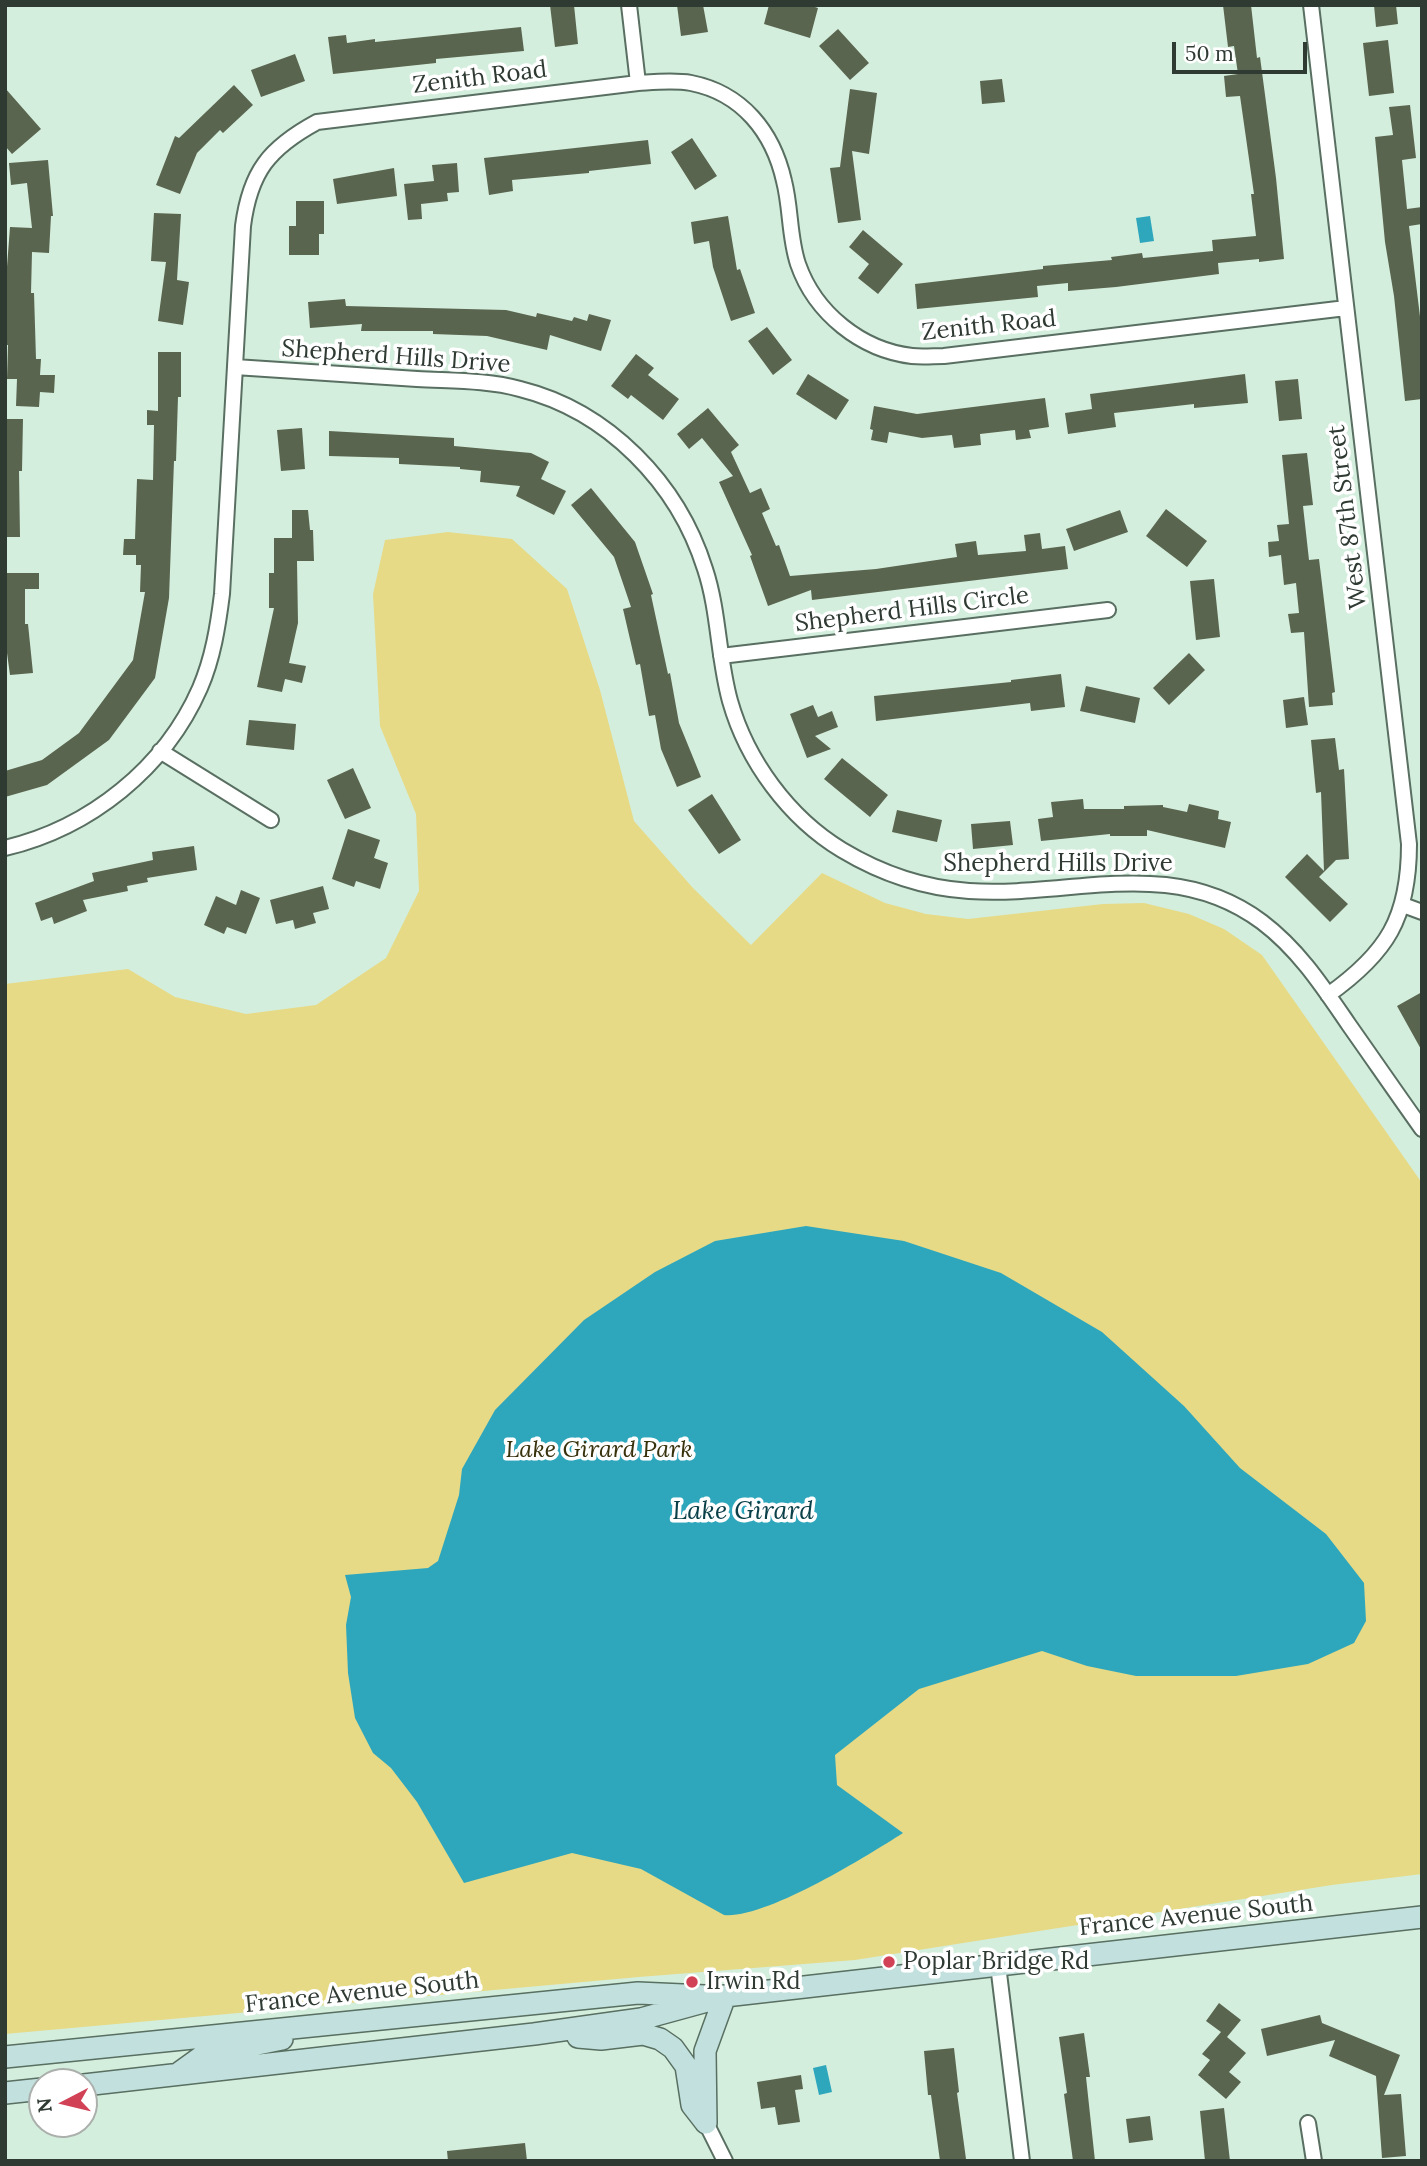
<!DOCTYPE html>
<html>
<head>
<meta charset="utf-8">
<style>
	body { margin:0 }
	#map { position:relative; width:1427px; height:2166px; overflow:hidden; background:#d4eedd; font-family:Lora,serif }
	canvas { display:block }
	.frame { position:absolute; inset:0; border:7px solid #2f3a33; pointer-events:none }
	.north { position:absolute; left:28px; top:2068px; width:70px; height:70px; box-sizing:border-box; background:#fff; border:2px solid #acb0ad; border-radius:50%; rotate:263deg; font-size:19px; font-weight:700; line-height:28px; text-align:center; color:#2f3a33 }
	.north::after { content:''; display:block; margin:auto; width:24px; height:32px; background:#d24256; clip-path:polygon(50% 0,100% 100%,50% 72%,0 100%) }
	.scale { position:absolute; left:1172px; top:42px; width:135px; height:32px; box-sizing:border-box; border:4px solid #2f3a33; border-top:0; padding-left:9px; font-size:21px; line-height:24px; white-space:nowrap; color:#2f3a33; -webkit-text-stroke:5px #fff; paint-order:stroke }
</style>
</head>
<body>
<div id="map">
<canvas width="1427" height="2166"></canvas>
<div class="frame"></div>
<div class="north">N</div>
<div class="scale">50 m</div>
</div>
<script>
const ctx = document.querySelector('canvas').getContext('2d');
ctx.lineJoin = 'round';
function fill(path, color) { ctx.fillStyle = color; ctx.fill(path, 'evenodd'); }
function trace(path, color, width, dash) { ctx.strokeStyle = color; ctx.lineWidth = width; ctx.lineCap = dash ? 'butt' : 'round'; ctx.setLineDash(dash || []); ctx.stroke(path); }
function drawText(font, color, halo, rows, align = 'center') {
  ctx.font = font + ' Lora,serif'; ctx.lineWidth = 7; ctx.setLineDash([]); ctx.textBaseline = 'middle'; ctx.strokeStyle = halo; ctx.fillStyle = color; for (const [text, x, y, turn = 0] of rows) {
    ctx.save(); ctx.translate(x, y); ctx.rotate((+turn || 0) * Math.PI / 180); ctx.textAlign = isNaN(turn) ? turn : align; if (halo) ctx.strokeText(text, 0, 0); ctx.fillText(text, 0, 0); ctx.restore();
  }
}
const green = new Path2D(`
	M448,532L512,539L567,589L600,690L634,821L693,888L751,945L822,873L885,903L926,914L968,919L1103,904L1144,903L1189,914L1224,929L1262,955L1422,1183V1874L1332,1885L855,1960L639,1977L5,2034V984L128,969L175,997L246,1014L316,1005L386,958L419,891L416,814L380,726L373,594L385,540Z`);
const water = new Path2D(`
	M1150,216L1154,241L1140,243L1136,218Z
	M806,1226L904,1241L1001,1273L1102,1332L1184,1406L1240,1468L1326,1534L1364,1583L1366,1621L1354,1643L1308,1664L1236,1676H1136L1087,1666L1042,1651L919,1689L835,1755L837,1785L903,1833C867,1856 766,1919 724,1915L641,1869L572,1853L464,1883L417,1802L391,1768L373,1753L355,1718L348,1673L346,1625L351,1597L345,1575L428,1568L438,1561L459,1495L462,1469L495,1410L584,1320L655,1272L715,1241Z
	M826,2065L832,2092L819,2095L813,2068Z`);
const building = new Path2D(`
	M550,5H574L578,44L555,47Z
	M677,5H703L708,32L681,36Z
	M769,5H809L818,8L810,38L764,24Z
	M1223,5H1251L1257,58L1260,57L1276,178L1284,259L1259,262V259L1218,263L1219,274L1116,287L1068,291V283L1037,286L1038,297L917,309L915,284L1043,269V266L1112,260L1111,257L1142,253L1143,258L1213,251L1212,240L1256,236L1251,194H1254L1240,96L1226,97L1224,76L1238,74L1234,46L1228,47Z
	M1374,5H1396L1398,24L1376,27Z
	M521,27L524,51L436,59V63L333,74L328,37L346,35L347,43L375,39V42Z
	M838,29L869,63L850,80L819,46Z
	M1388,40L1394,93L1369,96L1363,43Z
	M295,54L305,81L261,97L251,70Z
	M1002,79L1005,102L982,104L980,81Z
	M234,85L253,105L223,133L220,130L197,153L180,194L156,185L175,136L179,138Z
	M5,88L41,129L12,154L5,146Z
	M850,89L877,93L869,154L852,151L861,220L838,223L830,168L840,167Z
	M1410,105L1416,158L1402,160L1407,209L1422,207V224L1409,226L1422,333V399L1405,401L1394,296L1385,242L1375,137L1393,135L1389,107Z
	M692,138L717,176L695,190L671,152Z
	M648,140L651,164L589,171V173L512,180L513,191L489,195L484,158Z
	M48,160L53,216H51L49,253L32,252L31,293H34L36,359H41L40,375H55L54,393L40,392L39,407L16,406L17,379H7L8,345H6L5,293L10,227L32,228L27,183L11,185L9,163Z
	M457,163L459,192L447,193L448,201L421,204L422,219L408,220L404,184L434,181L432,165Z
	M394,168L397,196L337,204L333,179Z
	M296,201H324V234H319V255H289V226H296Z
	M154,213L181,214L177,280L189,282L183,325L158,321L166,262L151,261Z
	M728,216L737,270L740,269L755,313L731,321L713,267L709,241L694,244L691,222Z
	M863,230L903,264L878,294L858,278L869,264L849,247Z
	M345,299L346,306L506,310L536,317L537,313L572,321L574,317L587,321L589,314L611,320L601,351L550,335L547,350L487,336L433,334V331H361L362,324L310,328L308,302Z
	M767,327L792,360L773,375L748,341Z
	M158,352H181V397H178L176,461H174L169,598L155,678L109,740L47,785L5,797V771L42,760L79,733L133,660L145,592H140L141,565H136V555H123L124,539H135L137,479L153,480L154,425H147V410L158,411Z
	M636,354L654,368L648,375L679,399L663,420L631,395L628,399L611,386Z
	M808,374L849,400L836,420L796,394Z
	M1245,374L1248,403L1194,408V404L1114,413L1116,427L1068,434L1065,413L1092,409L1090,394Z
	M1298,379L1302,419L1279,421L1275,381Z
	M1045,398L1049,427L1029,430L1031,438L1016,440L1015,430L980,434L981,445L954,448L952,435L922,438L889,432L887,443L871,440L873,430L870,429L874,406L917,414Z
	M708,408L739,445L731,452L750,493L761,488L770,509L762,513L776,546L779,545L790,576L876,569L957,557L955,544L976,541L978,555L1026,551L1024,535L1040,533L1042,549L1065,546L1068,569L812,600L811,590L768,606L750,556L752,555L719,482L733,476L702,438L689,449L677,434Z
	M5,419H23L22,471H19L20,537H5Z
	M302,428L305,469L281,471L277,430Z
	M329,431L454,438V446L531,453L549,462L541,479L566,491L554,515L516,496L520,486L480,482L481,471L460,469V467L399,464V458L329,456Z
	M1307,453L1313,505L1303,506L1309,560L1319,559L1335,692L1332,693L1333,705L1309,707L1304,632L1291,633L1288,614L1299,613L1296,583L1284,585L1281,555L1269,557L1268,542L1279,541L1277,525L1289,524L1282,455Z
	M591,488L635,542L653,594L651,595L668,674L670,673L679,723L701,777L677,787L661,749L655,715L649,716L640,664L636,665L623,609L631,607L614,557L571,505Z
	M1166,509L1207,541L1187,567L1146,536Z
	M292,510H308L310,530H313L314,561H297L298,623L289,663L306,666L302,683L285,679L282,692L257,687L274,608H269V573H274V538H292Z
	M1120,510L1128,532L1074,551L1066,529Z
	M5,573H39V589H25V624H28L33,673L10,675L7,653H5Z
	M1214,579L1220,637L1196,640L1190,581Z
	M1189,653L1205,670L1169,705L1153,688Z
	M1061,674L1065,707L1031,711L1030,703L876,721L874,696L1011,682V680Z
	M1086,686L1140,698L1135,723L1080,711Z
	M1304,697L1308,725L1286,728L1283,700Z
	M813,705L818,717L832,711L838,727L815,736L831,749L807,758L790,714Z
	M249,720L296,724L294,750L246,745Z
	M1335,738L1339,770L1344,769L1349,859L1336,860L1319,877L1348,904L1330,922L1285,877L1307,854L1324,871L1321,792L1316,793L1311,740Z
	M842,758L888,795L870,817L824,779Z
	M353,768L371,808L345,819L327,780Z
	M712,794L741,840L719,854L688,810Z
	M1083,799L1084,809H1124V806L1163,805V807L1187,812L1189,804L1219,811L1218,819L1231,822L1225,848L1147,830V836H1110V834L1041,841L1038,819L1053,817L1051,802Z
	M897,810L942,820L937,842L892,832Z
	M1010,821L1013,845L973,849L971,824Z
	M348,829L380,840L374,858L388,863L380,889L356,881L354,887L332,879Z
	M194,846L197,870L147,878L148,882L127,886L128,891L83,900L87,911L54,924L52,917L41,921L35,903L94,881L92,873L153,860L152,852Z
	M323,886L329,909L313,913L316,923L295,929L293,920L276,924L270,900Z
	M241,890L260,898L246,934L227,927L224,934L204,925L216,896L236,905Z
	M1422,992V1051L1397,1006Z
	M1219,2003L1241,2020L1227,2037L1246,2053L1229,2072L1241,2082L1226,2099L1198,2075L1210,2060L1202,2054L1221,2032L1206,2021Z
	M1320,2015L1322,2023L1400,2055L1384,2095L1401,2094L1406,2156L1382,2158L1376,2076L1329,2056L1335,2040L1267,2056L1261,2029Z
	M1084,2033L1090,2077H1086L1095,2161H1073L1064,2094L1067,2093L1059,2037Z
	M954,2048L959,2092L957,2093L966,2159L940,2161L931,2095H928L924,2051Z
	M801,2075L803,2089L795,2090L800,2122L778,2125L775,2107L761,2109L757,2082Z
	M1224,2108L1230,2161H1205L1200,2111Z
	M1150,2116L1153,2140L1129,2143L1126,2119Z
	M525,2143L527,2161H448L447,2151Z`);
const street = new Path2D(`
	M629,5L638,83
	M1311,5L1409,844C1409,918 1387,953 1328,995
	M235,367C295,371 356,375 417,379C451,381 487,380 520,389C608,411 678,483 705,569C719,611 718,658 730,701C747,761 789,818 842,850C882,874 923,888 969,891C1071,898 1171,854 1262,922C1299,950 1323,987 1349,1025C1373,1059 1397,1094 1422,1129
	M721,656L1108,610
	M160,751L271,820
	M5,848C90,828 165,768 200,688C213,658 218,626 222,594L243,226C250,172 269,148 317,122L638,83C655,82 674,80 691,83C742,93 773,132 784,181C791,208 789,237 798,264C815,313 861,350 912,356C922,357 934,356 944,356L1346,308
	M1403,905L1422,912
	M998,1965L1022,2161
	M706,2123L725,2161
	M1308,2123L1314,2161`);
const secondary = new Path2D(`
	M578,2037L601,2039L643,2034L660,2039L673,2048L686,2066L692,2105L706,2123
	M5,2057L638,1993L705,1996
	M179,2073L204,2055L282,2039
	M84,2085L534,2034L641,2019L725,1996L1422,1917
	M5,2093L42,2089
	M706,2123L705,2051L725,1996`);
const markers = [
	[889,1962,7,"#d24256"],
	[692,1982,7,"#d24256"]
];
const streetNames = [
	["Zenith Road",480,78,-7],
	["Zenith Road",989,326,-6],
	["Shepherd Hills Drive",396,357,4],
	["West 87th Street",1348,517,-97],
	["Shepherd Hills Circle",912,610,-7],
	["Shepherd Hills Drive",1058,864],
	["France Avenue South",1196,1916,-6],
	["France Avenue South",362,1993,-6]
];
const parkNames = [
	["Lake Girard Park",599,1450]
];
const poiNames = [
	["Poplar Bridge Rd",903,1962],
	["Irwin Rd",706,1982]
];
const waterNames = [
	["Lake Girard",743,1512]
];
fill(green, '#e6da86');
fill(water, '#2ea7bd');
fill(building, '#5a654f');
trace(street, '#586f61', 18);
trace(secondary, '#586f61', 24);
trace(street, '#fff', 14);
trace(secondary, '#c2e1de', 21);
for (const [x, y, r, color] of markers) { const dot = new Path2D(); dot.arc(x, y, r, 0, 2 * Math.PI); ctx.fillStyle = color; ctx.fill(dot); trace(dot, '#fff', 2.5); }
drawText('24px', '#2f3a33', '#fff', streetNames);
drawText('italic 24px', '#37310c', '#fff', parkNames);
drawText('24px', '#2f3a33', '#fff', poiNames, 'left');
drawText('italic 26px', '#0b4049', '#fff', waterNames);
</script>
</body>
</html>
